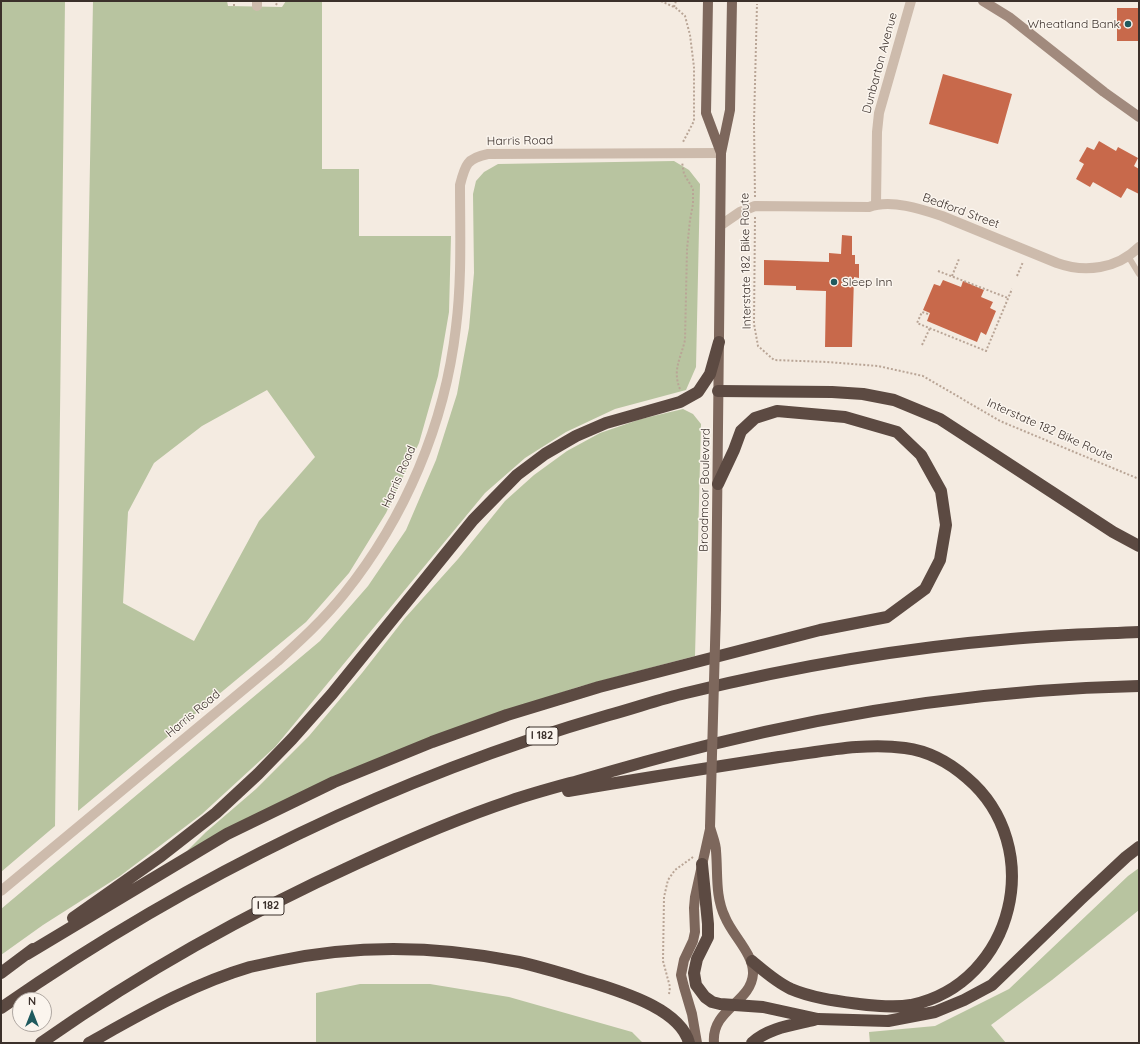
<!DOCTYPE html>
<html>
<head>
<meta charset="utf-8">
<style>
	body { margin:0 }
	#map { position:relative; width:1140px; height:1044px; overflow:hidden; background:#f4ebe1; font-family:Quicksand,sans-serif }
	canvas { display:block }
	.frame { position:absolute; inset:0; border:2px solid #3b302b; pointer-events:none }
	.north { position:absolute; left:12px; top:992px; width:40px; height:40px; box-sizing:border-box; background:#fbf5ee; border:1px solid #aea6a0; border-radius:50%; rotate:0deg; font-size:11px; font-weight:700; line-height:16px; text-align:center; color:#3b302b }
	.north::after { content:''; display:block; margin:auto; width:14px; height:18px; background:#1f5a5e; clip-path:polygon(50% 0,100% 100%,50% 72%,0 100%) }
</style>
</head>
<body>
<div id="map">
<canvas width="1140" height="1044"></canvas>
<div class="frame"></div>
<div class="north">N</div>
</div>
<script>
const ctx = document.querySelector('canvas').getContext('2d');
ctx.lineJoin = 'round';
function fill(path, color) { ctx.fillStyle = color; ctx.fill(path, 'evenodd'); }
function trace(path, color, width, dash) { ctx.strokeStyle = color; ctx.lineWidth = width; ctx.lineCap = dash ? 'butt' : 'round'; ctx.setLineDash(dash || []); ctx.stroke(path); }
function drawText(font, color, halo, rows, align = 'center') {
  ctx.font = font + ' Quicksand,sans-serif'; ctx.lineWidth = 3; ctx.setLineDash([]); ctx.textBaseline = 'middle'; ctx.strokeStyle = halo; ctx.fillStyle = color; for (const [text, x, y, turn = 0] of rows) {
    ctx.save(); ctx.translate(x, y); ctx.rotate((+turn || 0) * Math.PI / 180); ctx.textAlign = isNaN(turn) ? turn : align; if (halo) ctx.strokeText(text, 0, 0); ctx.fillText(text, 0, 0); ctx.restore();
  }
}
const green = new Path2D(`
	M1,1H65L55,826L1,872Z
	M93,1H227L228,6L282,7L286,1H322V169H359V236H451L449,312L438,376L419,443L386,513L349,573L306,622L78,811ZM267,390L315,457L259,521L194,641L123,603L128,512L154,463L202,426Z
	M674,161L689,170L700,184L696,367L686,390L615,409L566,432L525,458L485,493L275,747L202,814L120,876L43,925L1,955V909L320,641L368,586L406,530L436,460L457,394L469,328L474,273L473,194L476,181L484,172L498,164Z
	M683,409L693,414L701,424L695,656L578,687L453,730L256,816L187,851L206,832L256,789L309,736L362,673L405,618L458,559L505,501L534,475L567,451L600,433L641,419Z
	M1139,868V910L1052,980L991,1025L1006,1043H870L869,1032L935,1026L1009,989L1128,876Z
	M360,984H430L509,997L632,1032L643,1043H316V993Z`);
const building = new Path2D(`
	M1117,8H1139V41H1117Z
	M943,74L1012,94L998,144L929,124Z
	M1099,141L1116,151L1118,147L1138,158L1134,166L1139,169V194L1127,188L1121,198L1093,182L1090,187L1076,179L1084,164L1079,161L1087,147L1094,150Z
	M842,235L852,236V255H855V264H859V278L854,277L852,347H825L826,291L796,290V286L764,285V260L829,262V253L841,254Z
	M943,280L961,287L963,281L984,290L981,297L993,302L990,308L996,311L986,335L981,332L977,342L927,321L930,313L923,310L934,284L940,286Z`);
const path = new Path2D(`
	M661,1L676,8L685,16L690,35L694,67V121L683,142
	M276,5L278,1
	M234,6V1
	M674,7L676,1
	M755,197L754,123L757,4
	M755,217L754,324L758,346L774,360L827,362L878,366L923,376L1000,421L1139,479
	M938,271L1008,298
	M952,276L959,259
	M1017,276L1023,262
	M928,314L922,312L917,323L986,351L1012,289
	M922,345L930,328
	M680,389C672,370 681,358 685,340L687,249L690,220L693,204V189L684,174L682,162
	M669,994L670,987L663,961L664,897L668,880L675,870L693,857`);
const service = new Path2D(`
	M1128,256L1139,274`);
const minor = new Path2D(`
	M876,204L877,132L879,113L911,1
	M721,225L740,212L755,206L869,207C891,199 921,209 942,216L1057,263C1085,273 1117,269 1139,247`);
const tertiary = new Path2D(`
	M257,6V1
	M1,891L278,661C301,640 324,619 344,594C405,518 445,424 456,327C462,280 460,232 460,185C465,165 467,158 488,154L721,153`);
const secondary = new Path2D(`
	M983,1L1009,17L1104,92L1139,117`);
const primary = new Path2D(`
	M708,1L706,113L721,153
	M716,609L721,153L730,110L732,1
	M710,827C712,835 716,843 716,851C718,874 715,896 725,917C732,935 754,954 753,974C751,1003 711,1009 714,1043
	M697,1043L692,1014L684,987L681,975L684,960L693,941L695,932L694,908L695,897L710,829`);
const motorway = new Path2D(`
	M718,391L832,392L863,394L894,400L940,419L1113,532L1139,546
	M568,791C638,779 708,768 779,757C820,752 864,742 905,748C928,751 950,763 967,778C1047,846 1015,983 911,1005C894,1008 876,1006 859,1004C837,1001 812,998 791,989C776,982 764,971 752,961
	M702,864L708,924V937L697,959L694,973L696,985L705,997L712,1002L720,1004L763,1007L818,1019L888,1021L935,1012L964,1000L992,985L1081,899L1126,857L1139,847
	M73,918L161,856L216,813L258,774L292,739L332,694L473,520L517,475L545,454L576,436L606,423L680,402L698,392L710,374L719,342
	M27,954L227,834L334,782L432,742L507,715L599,687L820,630L887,617L925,589L940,560L946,525L941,491L921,455L897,432L845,417L777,411L755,418L741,431L734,450L718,484
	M1,973L33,949
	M1,1008C187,879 391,778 609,715C635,708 660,699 686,693C792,667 902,648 1011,639C1054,635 1096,634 1139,632
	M41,1043C140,973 248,913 358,863C408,840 459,818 510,801C533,793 556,787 578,781C622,768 665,756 709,745C850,710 994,689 1139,686
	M89,1043C141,1014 192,984 250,967C259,965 269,963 278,961C357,944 440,946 519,962C546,968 573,977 600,985C628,994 681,1011 689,1043
	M752,1043C768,1028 793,1025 814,1020`);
const primaryBridge = new Path2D(`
	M710,827L716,609`);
const markers = [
	[1128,24,4,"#1f5a5e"],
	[834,282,4,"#1f5a5e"]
];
const shields = [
	[542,736,32],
	[268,906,32]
];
const shieldNames = [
	["I 182",542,736],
	["I 182",268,906]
];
const poiNames = [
	["Wheatland Bank",1120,24],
	["Sleep Inn",842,282,"left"]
];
const streetNames = [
	["Dunbarton Avenue",880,63,-75],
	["Harris Road",520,141,-1],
	["Bedford Street",961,211,20],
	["Interstate 182 Bike Route",746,261,-91],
	["Interstate 182 Bike Route",1050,430,24],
	["Harris Road",399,477,-66],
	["Broadmoor Boulevard",705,490,-89],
	["Harris Road",193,714,-40]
];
fill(green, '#b8c4a0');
fill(building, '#c8694b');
trace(path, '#b9a596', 2, [2, 2]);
trace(service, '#cdbbac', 6);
trace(minor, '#cdbbac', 10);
trace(tertiary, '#cdbbac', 10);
trace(secondary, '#a18a7d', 10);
trace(primary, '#7d675c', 10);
trace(motorway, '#5c4a42', 12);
trace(primaryBridge, '#7d675c', 10);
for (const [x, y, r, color] of markers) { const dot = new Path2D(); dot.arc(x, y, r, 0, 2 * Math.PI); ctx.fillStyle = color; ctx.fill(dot); trace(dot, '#fbf5ee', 1.5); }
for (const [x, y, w] of shields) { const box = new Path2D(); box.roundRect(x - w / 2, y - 9, w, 18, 3); ctx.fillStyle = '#fbf5ee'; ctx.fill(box); trace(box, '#3b302b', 1); }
drawText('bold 11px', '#3b302b', null, shieldNames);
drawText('12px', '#3b302b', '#fbf5ee', poiNames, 'right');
drawText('12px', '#3b302b', '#fbf5ee', streetNames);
</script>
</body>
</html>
